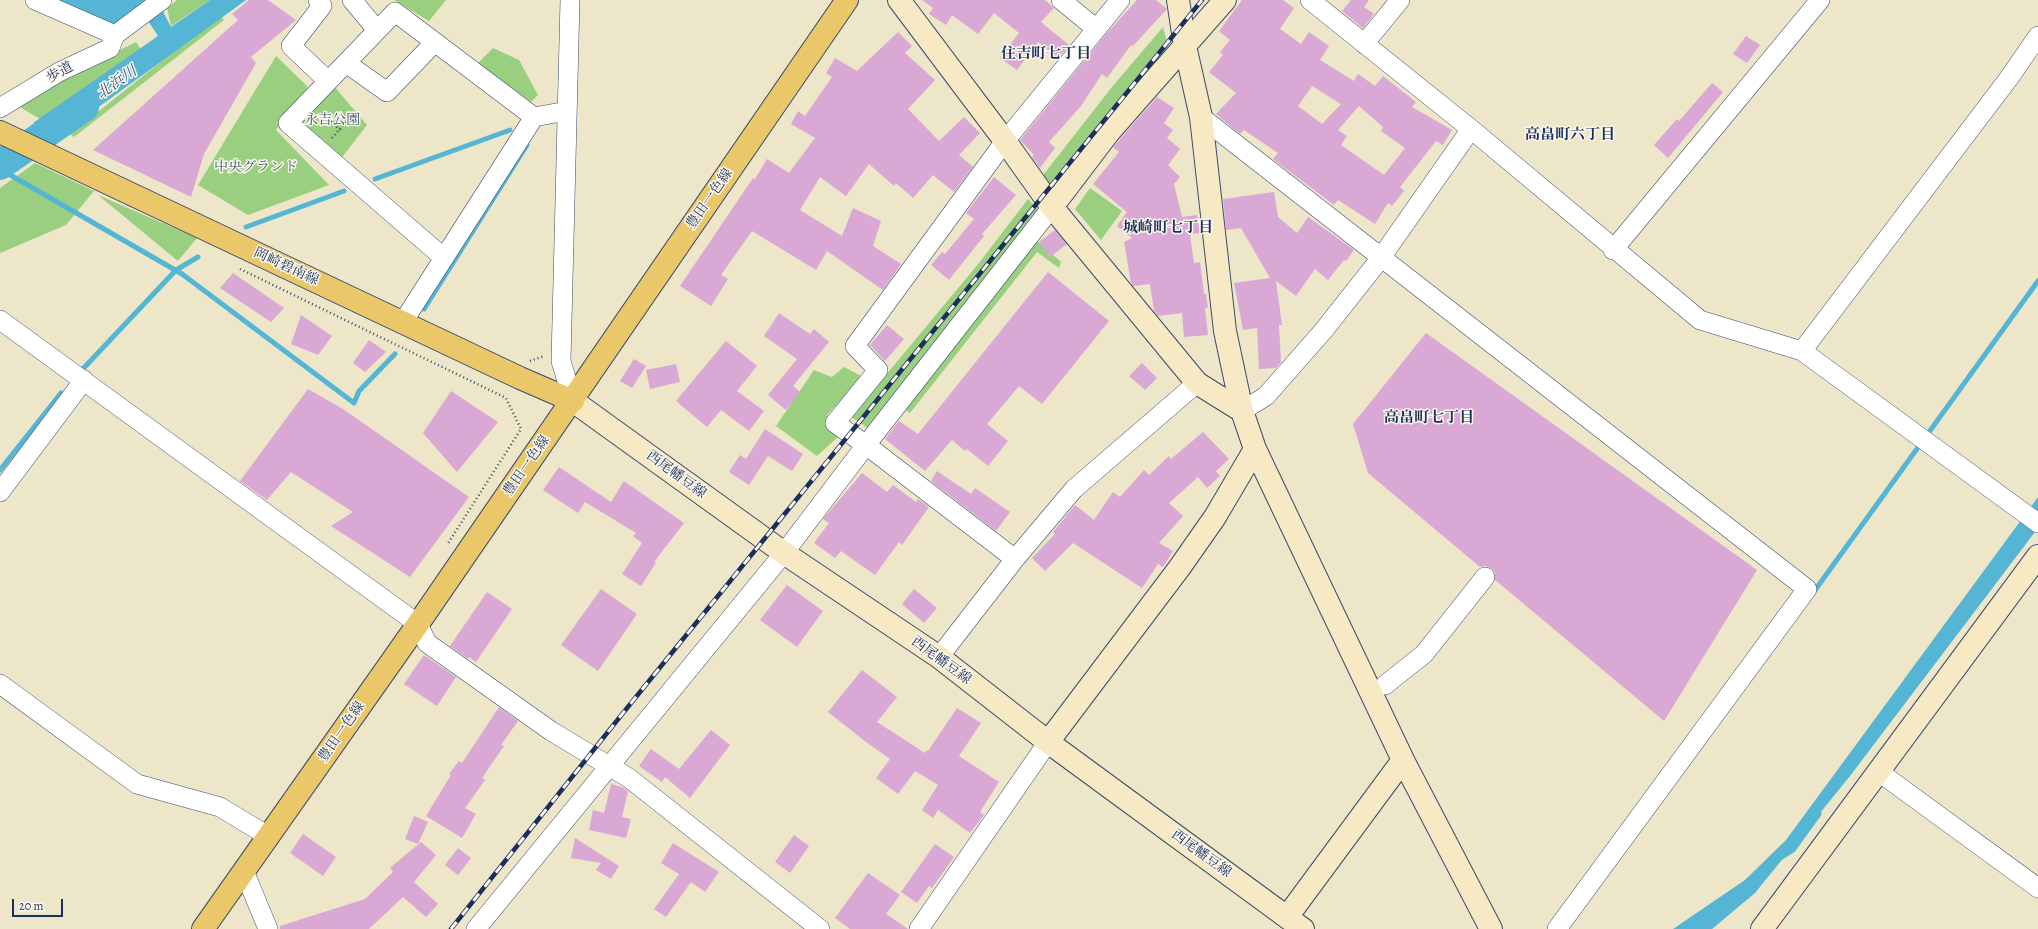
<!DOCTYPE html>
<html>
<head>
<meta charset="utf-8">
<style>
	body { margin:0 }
	#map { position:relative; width:2038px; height:929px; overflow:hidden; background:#ede6c9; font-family:Alegreya,serif }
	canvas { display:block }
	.scale { position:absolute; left:12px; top:899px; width:51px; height:18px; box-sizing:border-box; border:2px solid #1b2f5e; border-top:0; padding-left:5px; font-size:12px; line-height:14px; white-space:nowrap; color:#1b2f5e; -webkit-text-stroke:3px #fbf7ec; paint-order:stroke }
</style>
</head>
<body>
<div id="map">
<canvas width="2038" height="929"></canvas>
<div class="scale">20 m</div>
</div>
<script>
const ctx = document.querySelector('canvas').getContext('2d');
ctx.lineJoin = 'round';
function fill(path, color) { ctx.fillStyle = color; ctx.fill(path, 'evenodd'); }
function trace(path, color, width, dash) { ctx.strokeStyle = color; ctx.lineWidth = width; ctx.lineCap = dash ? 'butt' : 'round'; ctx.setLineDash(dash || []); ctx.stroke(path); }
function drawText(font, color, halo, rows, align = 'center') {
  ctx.font = font + ' Alegreya,"Noto Serif JP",serif'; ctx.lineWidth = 3; ctx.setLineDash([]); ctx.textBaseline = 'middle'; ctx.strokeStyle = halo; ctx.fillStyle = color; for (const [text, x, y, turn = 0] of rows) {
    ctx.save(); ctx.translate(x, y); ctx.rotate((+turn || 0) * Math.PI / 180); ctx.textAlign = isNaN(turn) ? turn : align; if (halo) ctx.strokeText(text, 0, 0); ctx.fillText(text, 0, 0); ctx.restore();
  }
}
const green = new Path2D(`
	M177,0H210L171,26L167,8Z
	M394,0H446L429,21Z
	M220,15L224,20L74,137L70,134Z
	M1163,27L1170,53L1052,197L1040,179L1112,87Z
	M136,42L143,53L40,119L13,103Z
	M493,48L519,60L538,95L531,102L478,63Z
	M276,56L308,87L276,130L329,185L248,215L198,185Z
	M333,85L367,125L340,160L295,121Z
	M35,163L94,191L66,225L0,253V188Z
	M1090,188L1122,211L1101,240L1075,209Z
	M98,195L197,238L178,261Z
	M1028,199L1042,214L871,430L851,417L979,263Z
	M1036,240L1061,262L1059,268L1037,252L910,413L902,408Z
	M844,367L863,377L827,415L839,436L817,456L776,426L814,370L832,377Z`);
const water = new Path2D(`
	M44,0H157L171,27L210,0H246L60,135L33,123L158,36L141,10L114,31Z
	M2038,497V528L1850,776L1755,893L1712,929H1673L1745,880L1786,840Z`);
const stream = new Path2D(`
	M0,169L182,274L354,403L359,391L395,354
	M375,179L510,130
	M246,227L344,191
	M424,309L527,145
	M80,372L176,270L198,257
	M0,470L61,393
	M1813,593L2038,281
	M1782,857L1793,850L1819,814`);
const river = new Path2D(`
	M0,165L84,107`);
const building = new Path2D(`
	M249,0H268L296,20L251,57L256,63L204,154L191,197L93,150L238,20L232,14Z
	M922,0H1045L1054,8L1041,22L1069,45L1058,58L1038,42L1017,70L1000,58L1019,33L994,13L978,34L952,15L946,25L929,14L933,8Z
	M1137,0H1156L1167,9L1133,46L1131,45L1107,78L1102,74L1081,106L1049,142L1055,148L1040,168L1032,157L1034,155L1020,140L1106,34Z
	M1242,0H1283L1294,8L1280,29L1301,44L1309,32L1329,46L1320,60L1354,81L1358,74L1375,86L1383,76L1416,102L1412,107L1452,130L1443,145L1436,141L1400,187L1404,191L1392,206L1388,203L1375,224L1338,200L1334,205L1273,159L1278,153L1244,130L1240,134L1216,114L1236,93L1209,72L1223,55L1220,52L1230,40L1219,31ZM1312,86L1341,104L1322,124L1298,106ZM1359,106L1383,127L1381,131L1405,148L1384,175L1341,145L1347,136L1338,130Z
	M1351,0H1369L1364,7L1374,14L1363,28L1342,11Z
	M898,32L912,46L905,53L935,80L908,109L939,141L964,117L980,133L959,155L973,167L954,192L933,175L913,198L896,183L894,186L869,164L846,196L820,177L800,210L842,236L853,208L881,221L873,246L901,264L883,290L827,251L816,270L752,231L721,275L728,279L711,306L680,286L753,178L755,179L767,159L789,173L815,138L791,124L798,111L805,116L832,77L826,73L835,58L857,71Z
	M1746,36L1760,45L1747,63L1733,54Z
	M1712,83L1723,92L1668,158L1654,145L1677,119L1679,121Z
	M1157,97L1174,108L1164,123L1173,130L1167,138L1180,149L1168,165L1180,177L1174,184L1182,217L1197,215L1200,233L1190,234L1194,263L1200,262L1204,294H1206L1208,308H1205L1208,335L1184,337L1182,313L1158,316L1154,311L1150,284L1133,286L1131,283L1124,242L1132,238L1117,226L1127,212L1093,184L1119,152L1113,147Z
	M994,177L1016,195L982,234L984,236L949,280L931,265L942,252L945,254L974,219L966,213Z
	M1274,192L1278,217L1297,233L1308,217L1354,250L1346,261L1344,260L1328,280L1315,269L1296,296L1276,281L1282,325H1279L1281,362L1276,368L1259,369L1257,328L1243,330L1234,283L1270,278L1241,228L1226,230L1223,199Z
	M1055,230L1067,244L1050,257L1039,242Z
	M1048,272L1109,321L1042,404L1019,386L987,424L1008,441L988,466L967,449L965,451L952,440L925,471L885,439L899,421L918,434Z
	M233,273L284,308L271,322L220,288Z
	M779,313L810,334L814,329L829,342L793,386L800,392L786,410L768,395L797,359L764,336Z
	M301,315L332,336L318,355L291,344Z
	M887,325L904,339L885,361L870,345Z
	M1426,333L1757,570L1664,721L1495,580V573L1492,569L1486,566L1480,567L1368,473L1353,424Z
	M369,340L386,352L365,372L353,363Z
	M726,341L757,366L737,391L764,411L749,431L721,410L707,427L676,401Z
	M634,359L646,366L632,388L620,381Z
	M1142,363L1157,378L1145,390L1129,376Z
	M676,364L680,382L650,389L646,370Z
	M308,389L343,409L469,497L410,577L331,526L353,512L291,472L267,500L240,481Z
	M451,391L498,422L457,472L423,433Z
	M765,429L803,454L792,471L768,456L749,485L729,472L740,455L746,459Z
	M1203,432L1229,459L1216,471L1220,476L1207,488L1198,477L1169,503L1183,516L1159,543L1173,551L1163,567L1158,564L1142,588L1073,543L1045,571L1032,558L1055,534L1053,532L1075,505L1094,520L1113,492L1120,497L1144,470L1149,475L1169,456L1171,459Z
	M559,467L611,502L624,481L684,523L654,562L656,563L641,586L622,574L642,543L633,536L636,533L585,502L578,513L543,490Z
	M937,471L971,494L975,488L1010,512L996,531L931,481Z
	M862,473L887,492L893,485L916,502L918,499L929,507L902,545L899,542L875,575L841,551L835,558L814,543L829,523L823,519Z
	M787,585L823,611L797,647L760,620Z
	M601,589L637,614L598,671L561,645Z
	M914,589L937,608L924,623L902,604Z
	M487,592L512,609L476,662L469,657L468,659L450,646Z
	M424,655L456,677L437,706L404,684Z
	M862,670L897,697L877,722L925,753L927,750L928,751L957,708L981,723L959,756L999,782L980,812L984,815L970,833L938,810L933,818L922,810L938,785L915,771L898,794L876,778L890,759L866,742L828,712Z
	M499,707L518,721L501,745L504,746L482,778L485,780L465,808L476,814L462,838L426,816L451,775L449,774L459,761L462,763Z
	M711,730L730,745L690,798L665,777L662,782L639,766L651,749L679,769Z
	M611,784L622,787L628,791L622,817L631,819L626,838L589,830L593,810L604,813Z
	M414,816L428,822L418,844L405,839Z
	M303,834L336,857L323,876L290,853Z
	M794,835L809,846L790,873L775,862Z
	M575,838L619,866L611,879L596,870L601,863L571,858Z
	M421,842L436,855L414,882L438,904L426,917L403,897L369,929H280V926L365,899L393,872L390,868Z
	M673,843L719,872L705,892L691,882L666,917L654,909L679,874L661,863Z
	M935,844L954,857L932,888L929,886L917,903L901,892Z
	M458,848L471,858L458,875L445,865Z
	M868,873L900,895L886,914L908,929H850L835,918Z`);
const path = new Path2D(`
	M322,113L340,130
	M332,138L349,119
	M240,269L506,398L521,429L447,545
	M530,361L544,356`);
const street = new Path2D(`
	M35,0L115,35
	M318,0L322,6L291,46L328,81
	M352,0L377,30
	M570,0L561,361L573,401
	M1061,0L1095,28
	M1310,0L1471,129L1700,320L1802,351L2038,523
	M115,35L162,0
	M1364,44L1400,0
	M346,63L387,92L435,42
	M0,108L59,72L110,48L115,35
	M1201,117L1807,589L1557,929
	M1052,207L866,445L835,423L878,370L855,346L1005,141L1120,0
	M1613,250L1820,0
	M444,258L288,123L395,12L534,117
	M0,320L418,624L427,643L551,731L629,778L820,929
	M403,322L534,117L567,111
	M1802,351L2009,78L2038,36
	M1242,411L1266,396L1324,330L1380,259L1471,129
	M0,492L84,380
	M939,657L1015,559L1074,489L1197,383
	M0,684L137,784L220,807L268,836
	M1385,685L1424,654L1485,577
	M1879,772L2038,888
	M244,871L268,929
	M476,929L784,553L866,445L1015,559
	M919,929L1048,742`);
const secondary = new Path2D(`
	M899,0L1005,141L1052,207L1197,383L1242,411
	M1178,0L1185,46L1201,117L1225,331L1242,411L1255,449L1403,760L1491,929
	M1052,207L1109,132L1225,0
	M573,401L784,553L939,657L1048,742L1303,929
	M1048,742L1180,567L1215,517L1255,449
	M1287,917L1403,760
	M1762,929L2038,556`);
const primary = new Path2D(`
	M0,132L520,378L573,401
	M203,929L418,624L847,0`);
const rail = new Path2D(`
	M451,929L623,713L1202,0`);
const streetNames = [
	["歩道",60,73,-29],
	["豊田一色線",710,199,-55],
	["岡崎碧南線",286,267,25],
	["豊田一色線",527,466,-55],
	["西尾幡豆線",676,475,36],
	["西尾幡豆線",941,661,36],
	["豊田一色線",342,732,-55],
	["西尾幡豆線",1201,854,36]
];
const parkNames = [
	["永吉公園",332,121],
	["中央グランド",256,168]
];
const neighbourhoodNames = [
	["住吉町七丁目",1046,54],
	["高畠町六丁目",1570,135],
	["城崎町七丁目",1168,228],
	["高畠町七丁目",1429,418]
];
const waterNames = [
	["北浜川",117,83,-35]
];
fill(green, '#9acf80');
fill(water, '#55b5d4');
trace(stream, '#55b5d4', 5);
trace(river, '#55b5d4', 30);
fill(building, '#d9a8d4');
trace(street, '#3a4a6e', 20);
trace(secondary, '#3a4a6e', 24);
trace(primary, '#3a4a6e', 24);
trace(path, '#3a4a6e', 2.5, [1, 3]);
trace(street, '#fff', 19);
trace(secondary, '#f7e9c3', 22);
trace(primary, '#eac769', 22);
trace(rail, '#1b2f5e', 4.5);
trace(rail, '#fbf7ec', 3, [9]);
drawText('14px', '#1b2f5e', '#fbf7ec', streetNames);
drawText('14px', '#3b5766', '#fbf7ec', parkNames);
drawText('bold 15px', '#1b2f5e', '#fbf7ec', neighbourhoodNames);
drawText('italic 15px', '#2c5781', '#fbf7ec', waterNames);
</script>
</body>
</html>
